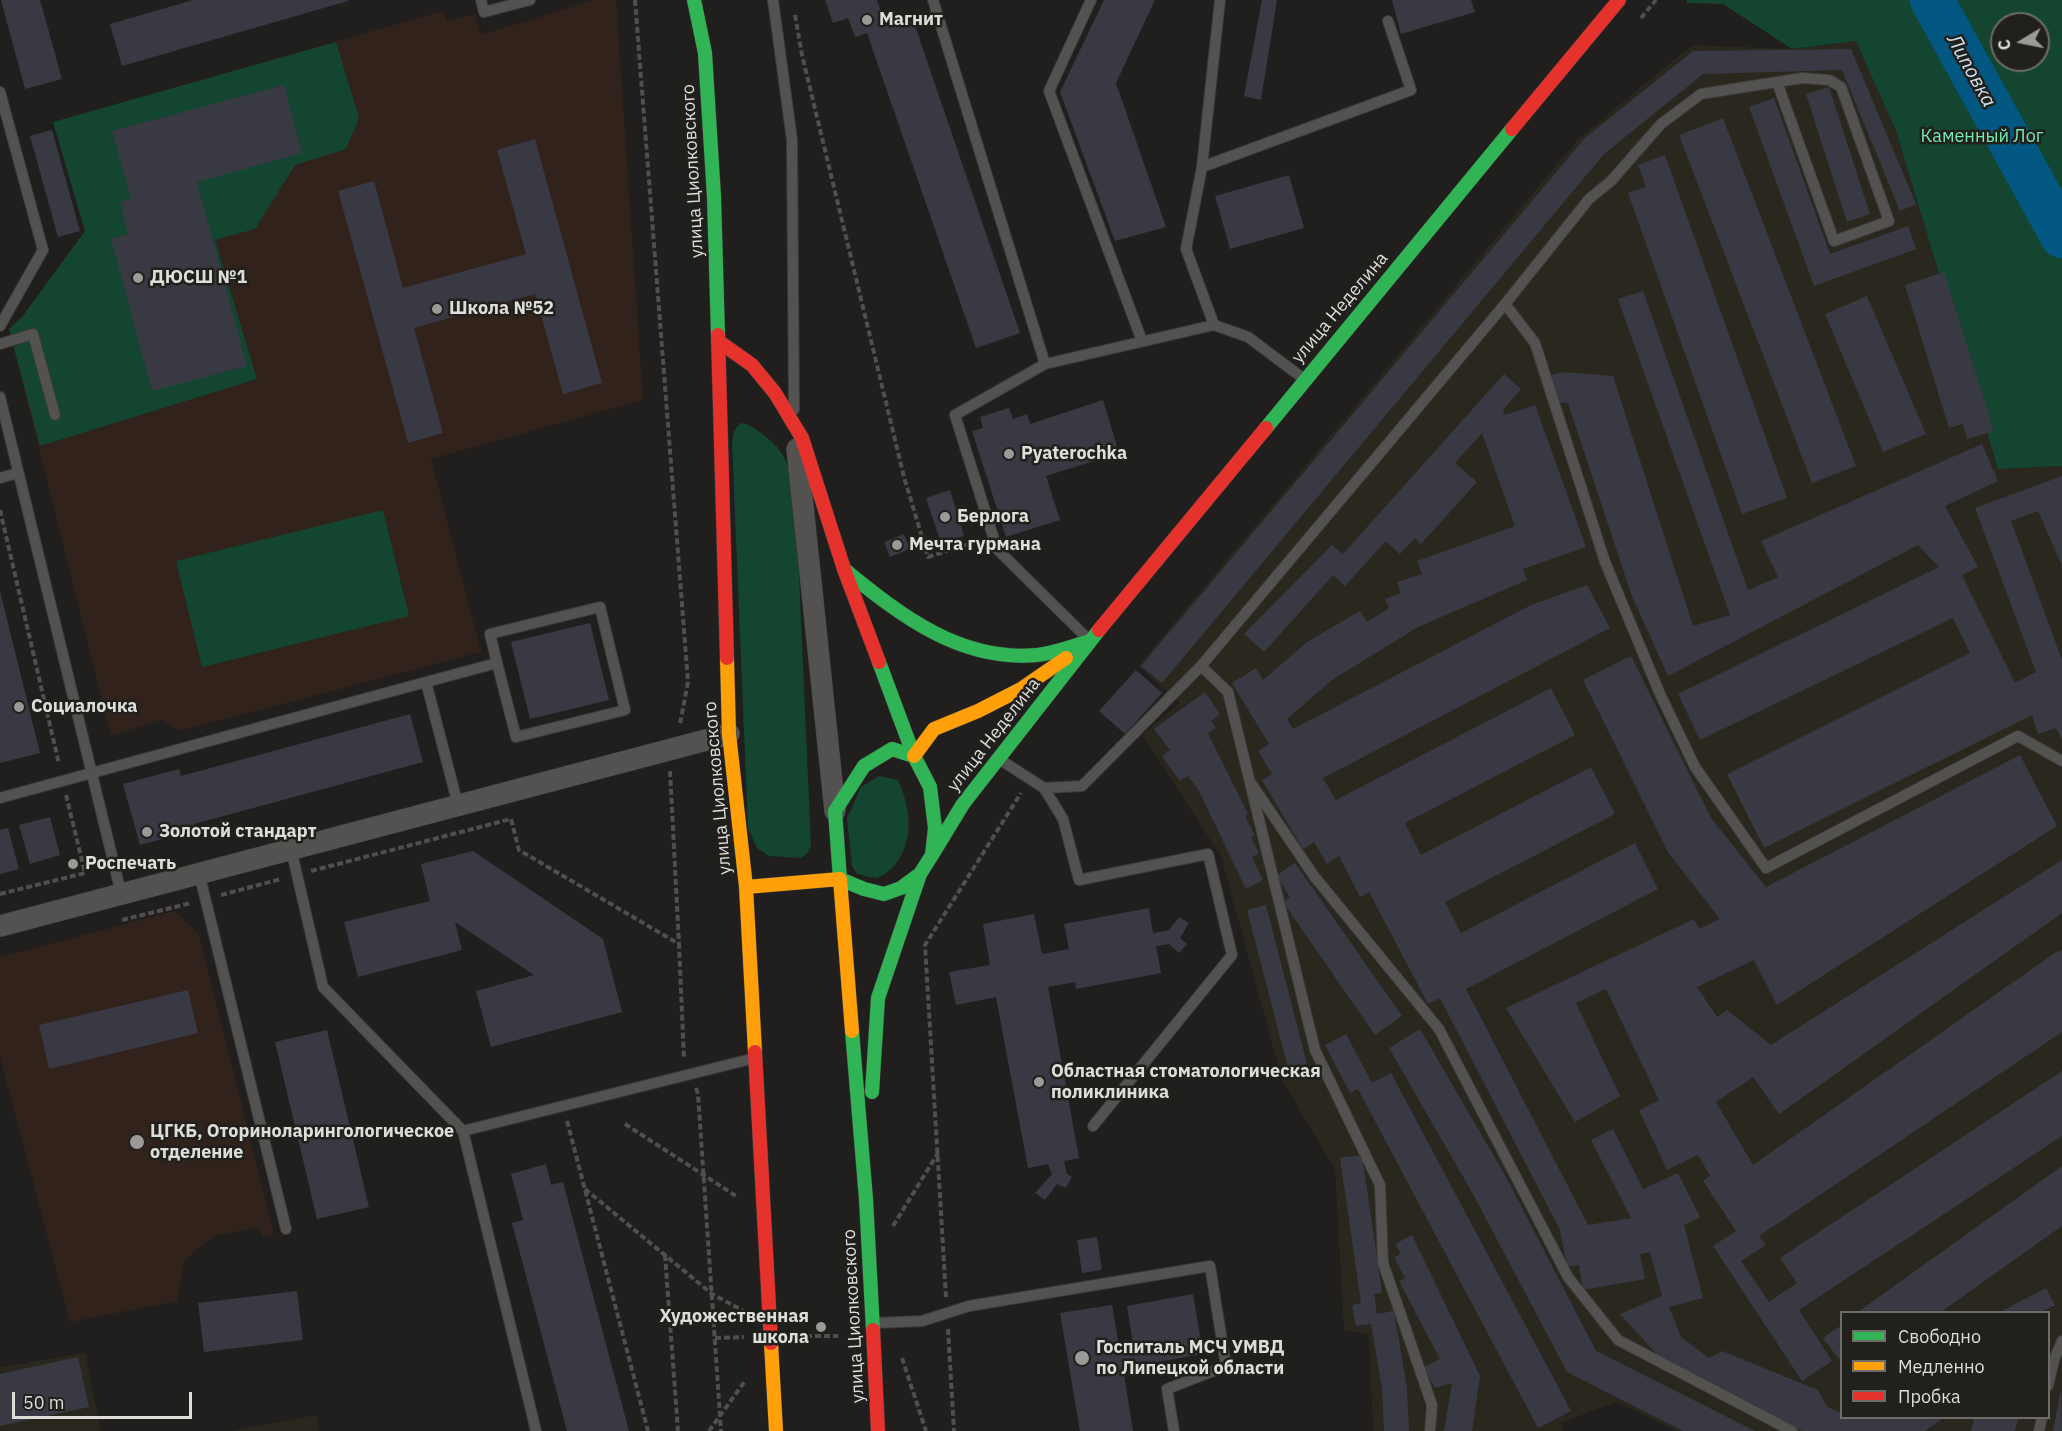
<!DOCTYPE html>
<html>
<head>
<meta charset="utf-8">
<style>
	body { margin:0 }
	#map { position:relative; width:2062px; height:1431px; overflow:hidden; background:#201f1d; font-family:"IBM Plex Sans",sans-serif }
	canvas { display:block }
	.legend { position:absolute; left:1840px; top:1311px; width:210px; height:108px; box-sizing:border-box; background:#21201c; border:2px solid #6d6c68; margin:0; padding:8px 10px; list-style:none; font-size:18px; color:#deddda }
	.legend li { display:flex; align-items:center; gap:12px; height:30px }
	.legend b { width:30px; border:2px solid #6d6c68 }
	.north { position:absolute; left:1990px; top:12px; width:60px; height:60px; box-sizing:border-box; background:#21201c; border:2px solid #6d6c68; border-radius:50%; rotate:260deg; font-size:16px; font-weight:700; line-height:24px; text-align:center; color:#deddda }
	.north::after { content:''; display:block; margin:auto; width:21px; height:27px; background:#9c9a98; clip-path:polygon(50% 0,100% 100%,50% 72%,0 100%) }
	.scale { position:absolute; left:12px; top:1392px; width:180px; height:27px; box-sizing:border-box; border:3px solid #deddda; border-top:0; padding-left:8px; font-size:18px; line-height:21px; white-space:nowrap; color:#deddda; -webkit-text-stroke:4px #21201c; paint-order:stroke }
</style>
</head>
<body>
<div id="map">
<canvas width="2062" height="1431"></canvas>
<ul class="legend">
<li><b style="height:8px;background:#30b455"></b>Свободно</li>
<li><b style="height:8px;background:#ff9f0a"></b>Медленно</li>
<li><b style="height:8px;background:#e5322d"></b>Пробка</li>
</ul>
<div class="north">С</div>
<div class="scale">50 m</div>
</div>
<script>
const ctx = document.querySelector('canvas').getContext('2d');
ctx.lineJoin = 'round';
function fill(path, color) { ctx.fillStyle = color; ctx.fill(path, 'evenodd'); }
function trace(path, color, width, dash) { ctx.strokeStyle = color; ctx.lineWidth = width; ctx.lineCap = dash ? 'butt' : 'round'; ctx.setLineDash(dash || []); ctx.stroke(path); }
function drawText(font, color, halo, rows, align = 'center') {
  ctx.font = font + ' "IBM Plex Sans",sans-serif'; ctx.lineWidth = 5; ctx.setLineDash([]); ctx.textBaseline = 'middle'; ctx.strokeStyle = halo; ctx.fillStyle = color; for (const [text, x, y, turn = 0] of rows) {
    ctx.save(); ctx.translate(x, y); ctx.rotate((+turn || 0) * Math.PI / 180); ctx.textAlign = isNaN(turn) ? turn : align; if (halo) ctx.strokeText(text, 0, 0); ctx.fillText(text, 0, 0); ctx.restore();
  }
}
const built = new Path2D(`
	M1856,41L1896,131L1998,469L2062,466V1431H1677L1616,1402L1561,1423L1563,1431H1373L1369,1334L1344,1330L1335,1169L1282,1080L1221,856L1142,735L1180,703L1138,666L1578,139L1692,45L1792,49ZM1842,1312H2048V1418H1842Z
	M85,1353L101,1431H0V1367Z
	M316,1415L319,1431H231Z`);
const education = new Path2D(`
	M595,0H616L643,400L431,459L481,652L179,731L162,719L111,736L9,329L22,317L85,231L53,122L443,11L447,21L475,14L480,35Z
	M175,911L199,935L274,1235L263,1237L259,1227L214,1236L185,1260L177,1301L70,1322L0,1057V957Z`);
const green = new Path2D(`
	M1687,0H2062V466L1998,469L1896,131L1856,41L1792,49L1723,4L1687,3ZM2002,24H2038V60H2002Z
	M336,42L359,118L346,149L295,165L255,229L215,240L257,379L40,446L9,329L22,317L85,231L53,122Z
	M740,423C749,424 753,427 761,433C784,450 785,458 795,484L811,845L807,854L801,858L769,856L757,848L748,828L732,443L734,431Z
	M383,510L409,616L202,667L176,561Z
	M879,776L898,780C911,808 915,844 892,868C888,872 881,877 876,878C870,878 863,875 857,874L852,866L847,818L861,787Z`);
const river = new Path2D(`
	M1932,0L2062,236`);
const building = new Path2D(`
	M1,0H40L62,79L25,89Z
	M193,0H348V1L122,66L110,24Z
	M825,0H877L886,26L912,17L1020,333L976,348L867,33L855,37L848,18L833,23Z
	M1104,0H1155L1116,83L1166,227L1115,241L1060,92Z
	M1262,0H1277L1261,100L1244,96Z
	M1392,0H1471L1475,12L1401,34Z
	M1851,49L1916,204L1900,211L1842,70L1703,74L1604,154L1162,683L1141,666L1585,138L1693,51Z
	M284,85L302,153L197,182L247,366L152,391L111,239L128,234L120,202L131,199L112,131Z
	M1829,87L1870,214L1847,222L1806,94Z
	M1774,98L1830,254L1908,226L1916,249L1814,286L1749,107Z
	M1723,118L1856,466L1812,483L1679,135Z
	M52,130L80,231L58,237L30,136Z
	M535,139L602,383L563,394L535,294L414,328L443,433L408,443L338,191L374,181L403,288L526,254L497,150Z
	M1665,155L1787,498L1742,514L1628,193L1646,187L1638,165Z
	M1289,175L1304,228L1230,249L1215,196Z
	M1944,272L1994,431L1967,439L1963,424L1949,428L1905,285Z
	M1643,291L1748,590L1778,577L1761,541L1982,444L1998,481L1945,506L1978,567L1962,575L2015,683L2036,672L1975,508L2062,476V566L2038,511L2011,521L2062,660V740L2056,728L2038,734L2032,715L1764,848L1727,774L1970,653L1953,618L1700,740L1678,694L1939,567L1918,545L1668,676L1631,594L1568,403L1556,402L1548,376L1562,372L1613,376L1693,626L1730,615L1618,299Z
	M1867,296L1926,434L1883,452L1825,314Z
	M1504,374L1521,389L1503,410L1505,415L1535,405L1586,547L1523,569L1527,580L1418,627L1332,680L1287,719L1293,729L1531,605L1587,585L1610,628L1323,778L1336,800L1551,688L1575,735L1405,823L1421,855L1591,767L1615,814L1445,902L1461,933L1635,843L1658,889L1466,989L1588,1225L1631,1218L1591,1140L1613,1129L1643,1189L1678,1173L1700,1217L1684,1225L1703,1298L1669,1307L1681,1337L1709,1358L1722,1351L1818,1390L1827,1407L1842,1413V1418H1943L1925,1431H1802L1725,1395L1662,1360L1620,1314L1662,1296L1650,1252L1640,1254L1645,1279L1583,1290L1579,1265L1567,1267L1560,1230L1440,998L1428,1004L1369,892L1360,897L1339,856L1327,864L1314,842L1303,849L1262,780L1272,774L1258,751L1269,744L1232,683L1256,668L1263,680L1307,642L1360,611L1367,622L1389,608L1385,599L1401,593L1397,582L1422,574L1417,561L1515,526L1482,433L1455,463L1477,482L1421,544L1415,538L1400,554L1386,541L1345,586L1333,575L1264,652L1244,634L1332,545L1343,554Z
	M1103,400L1119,453L1046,476L1060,520L1006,537L972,431L983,428L980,417L1009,408L1013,419L1027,414L1030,424Z
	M950,490L964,536L941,543L926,498Z
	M904,534L910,549L890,557L884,542Z
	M0,591L40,753L0,763Z
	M590,623L609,700L530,719L511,642Z
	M1631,656L1711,818L1766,887L2020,755L2057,826L1777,1005L1754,960L1697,987L1717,1017L1727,1010L1771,1045L2062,860V913L1779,1114L1753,1077L1716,1102L1753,1165L2056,952L2062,950V1032L1759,1236L1766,1245L1741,1261L1769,1302L1797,1283L1780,1258L2062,1071V1136L1799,1310L1832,1361L1802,1381L1713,1246L1736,1231L1703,1181L1710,1176L1698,1155L1667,1170L1639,1110L1659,1100L1606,989L1576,1003L1620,1096L1575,1122L1506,1008L1694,919L1699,929L1720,919L1668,852L1583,680Z
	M1136,670L1162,693L1125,734L1099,711Z
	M1205,692L1220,714L1211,721L1216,728L1208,733L1248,814L1245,816L1255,836L1251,837L1259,853L1252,857L1263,880L1246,889L1199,791L1188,776L1180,781L1162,756L1170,750L1154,729Z
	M410,714L423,762L194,824L196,830L140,845L123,784L179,769L181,776Z
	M50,817L60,855L30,864L19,825Z
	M8,828L19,869L0,874V830Z
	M473,851L603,939L622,1012L491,1047L476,991L534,975L455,922L462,950L358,977L344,922L430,901L421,864Z
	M77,859L79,866L70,869L68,862Z
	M1295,863L1402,1016L1375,1035L1283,902L1290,897L1276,876Z
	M1266,905L1307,1064L1288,1068L1247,910Z
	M1149,908L1153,933L1169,930L1179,917L1189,923L1180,938L1187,944L1179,953L1169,944L1156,946L1161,973L1076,989L1075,982L1048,987L1079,1158L1064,1161L1067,1174L1072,1177L1066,1188L1057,1184L1045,1200L1035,1193L1052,1174L1048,1164L1028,1168L996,997L956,1005L949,972L990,965L983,924L1034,914L1042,954L1069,949L1064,924Z
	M188,990L198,1033L49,1069L39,1025Z
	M1420,1029L1506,1177L1596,1351L1755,1431H1683L1567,1372L1473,1194L1389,1048Z
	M327,1030L369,1207L317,1219L275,1042Z
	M1346,1034L1372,1083L1391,1073L1571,1411L1538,1428L1358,1089L1350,1093L1325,1045Z
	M1362,1155L1382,1293L1374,1294L1377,1314L1394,1311L1407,1388L1409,1431H1384L1382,1388L1371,1324L1356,1326L1352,1305L1361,1303L1340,1158Z
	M546,1164L551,1185L563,1182L629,1431H567L512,1223L523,1220L511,1174Z
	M2062,1166V1226L1941,1312H1858Z
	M1412,1235L1480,1376L1472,1431H1444L1452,1383L1435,1388L1424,1367L1440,1359L1399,1281L1405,1278L1394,1257L1401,1254L1395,1244Z
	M1097,1237L1102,1270L1082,1273L1077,1240Z
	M2046,1288L2055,1305L2041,1312H2000Z
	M297,1291L303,1340L204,1352L198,1303Z
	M1193,1294L1203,1354L1123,1368L1133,1431H1080L1060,1313L1112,1305L1120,1352L1134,1350L1127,1306Z
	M1842,1325V1363L1823,1338Z
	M78,1357L89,1407L0,1426V1374Z
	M2061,1389L2062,1431H2053Z
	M1974,1418H2018L2015,1431H1971Z`);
const path = new Path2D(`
	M635,0L688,682L680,724
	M795,15L802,55L904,477L928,557L978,541
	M1641,18L1656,0
	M0,510L59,764
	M670,771L679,944
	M311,871L511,819L519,850L679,944L684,1059
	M0,894L85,873L66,795
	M221,895L281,879
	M122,920L191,903
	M696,1088L698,1094L721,1431
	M567,1121L648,1431
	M625,1124L736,1196
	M585,1189L712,1294L742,1310V1314
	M893,1226L938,1153
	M665,1255L678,1431
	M946,1297L925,945L1021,793
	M948,1329L954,1431
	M797,1336H838
	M715,1338L744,1337
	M902,1358L926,1431
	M709,1431L745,1381`);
const lane = new Path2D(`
	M481,0L484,12L530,0
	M773,0L792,140L794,410
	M933,0L1045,364
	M1091,0L1049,91L1142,341
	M1220,0L1202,167L1186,249L1214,325L1248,337L1304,379
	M0,92L43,250L0,326
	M1202,167L1411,90L1388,21
	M1505,304L1535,343L1605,562L1660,694L1695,767L1766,868L2018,736L2062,761
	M0,344L33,334L55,415
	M0,397L121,893
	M0,478L18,473
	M1088,639L997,549L955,415L1045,364L1214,325
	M1201,666L1228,692L1315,1050L1380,1185L1383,1263L1432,1405L1430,1431
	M426,682L497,663L490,634L600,607L625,710L516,737L497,663
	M999,759L1044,788L1063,819L1079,880L1208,854L1232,955L1093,1126
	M1251,783L1314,876L1439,1029L1568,1277L1618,1340L1792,1431
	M1044,788L1082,786L1201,666L1505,304L1589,199L1611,181L1661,124L1701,94L1802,78L1829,80L1841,87L1889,221L1834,241L1777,82
	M0,798L426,682L458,805
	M291,849L323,987L463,1131L755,1058
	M199,873L286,1229
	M463,1131L536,1431
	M875,1323L922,1321L969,1306L1210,1266L1226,1366L1167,1389L1174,1431
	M2048,1386L2054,1360L2062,1341
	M2039,1431L2042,1418`);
const street = new Path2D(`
	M797,449L835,811
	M0,926L729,734`);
const fast = new Path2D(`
	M694,0L705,53L714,197L718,335
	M1266,428L1512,129
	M845,570C901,616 961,662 1037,655C1055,653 1073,646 1090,641
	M879,662L914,756L930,787L935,828L932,855L920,874L901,888L884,894L864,889L840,879L835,811L864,766L892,749L914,756
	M932,855L963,804L1099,630
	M852,1031L866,1199L873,1330
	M872,1092L878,998L920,874`);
const slow = new Path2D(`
	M727,658L729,734L746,887L755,1052
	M914,756L934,729L978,711L1021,689L1066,658
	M746,887L840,879L852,1031
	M771,1343L776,1431`);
const jam = new Path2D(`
	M1512,129L1619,0
	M718,335L727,658
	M718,341L752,365L775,393L802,438L844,569L879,662
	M1099,630L1266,428
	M755,1052L771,1343
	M873,1330L878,1431`);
const markers = [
	[867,20,6,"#9c9a98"],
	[138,278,6,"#9c9a98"],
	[437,309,6,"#9c9a98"],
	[1009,454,6,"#9c9a98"],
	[945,517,6,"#9c9a98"],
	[897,545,6,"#9c9a98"],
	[19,707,6,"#9c9a98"],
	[147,832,6,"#9c9a98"],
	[73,864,6,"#9c9a98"],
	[1039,1082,6,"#9c9a98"],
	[137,1142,8,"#9c9a98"],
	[821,1327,6,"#9c9a98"],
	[1082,1358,8,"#9c9a98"]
];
const poiNames = [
	["Магнит",879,20],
	["ДЮСШ №1",150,278],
	["Школа №52",449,309],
	["Pyaterochka",1021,454],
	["Берлога",957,517],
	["Мечта гурмана",909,545],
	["Социалочка",31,707],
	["Золотой стандарт",159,832],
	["Роспечать",85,864],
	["Областная стоматологическая",1051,1072],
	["поликлиника",1051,1093],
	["ЦГКБ, Оториноларингологическое",150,1132],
	["отделение",150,1153],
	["Художественная",809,1317,"right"],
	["школа",809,1338,"right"],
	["Госпиталь МСЧ УМВД",1096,1348],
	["по Липецкой области",1096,1369]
];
const parkNames = [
	["Каменный Лог",1982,137]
];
const streetNames = [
	["улица Циолковского",693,171,-93],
	["улица Неделина",1340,308,-50],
	["улица Неделина",994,735,-52],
	["улица Циолковского",718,788,-95],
	["улица Циолковского",854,1316,-93]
];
const waterNames = [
	["Липовка",1971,71,61]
];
fill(built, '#2a271f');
fill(education, '#31221c');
fill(green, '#134530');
trace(river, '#035883', 44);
fill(building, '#393943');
trace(lane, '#3c3b39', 12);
trace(street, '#3c3b39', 22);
trace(fast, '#3c3b39', 15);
trace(slow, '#3c3b39', 15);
trace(jam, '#3c3b39', 15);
trace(path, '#504f4d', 4, [6, 3]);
trace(lane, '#535250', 10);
trace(street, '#535250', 21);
trace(fast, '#30b455', 14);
trace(slow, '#ff9f0a', 14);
trace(jam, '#e5322d', 14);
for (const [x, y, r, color] of markers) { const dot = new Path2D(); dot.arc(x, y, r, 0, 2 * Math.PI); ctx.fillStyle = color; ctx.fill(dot); trace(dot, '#21201c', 2); }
drawText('bold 18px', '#deddda', '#21201c', poiNames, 'left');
drawText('18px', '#73ebb3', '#21201c', parkNames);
drawText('18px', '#deddda', '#21201c', streetNames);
drawText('italic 20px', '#cfe1ef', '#21201c', waterNames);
</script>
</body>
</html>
